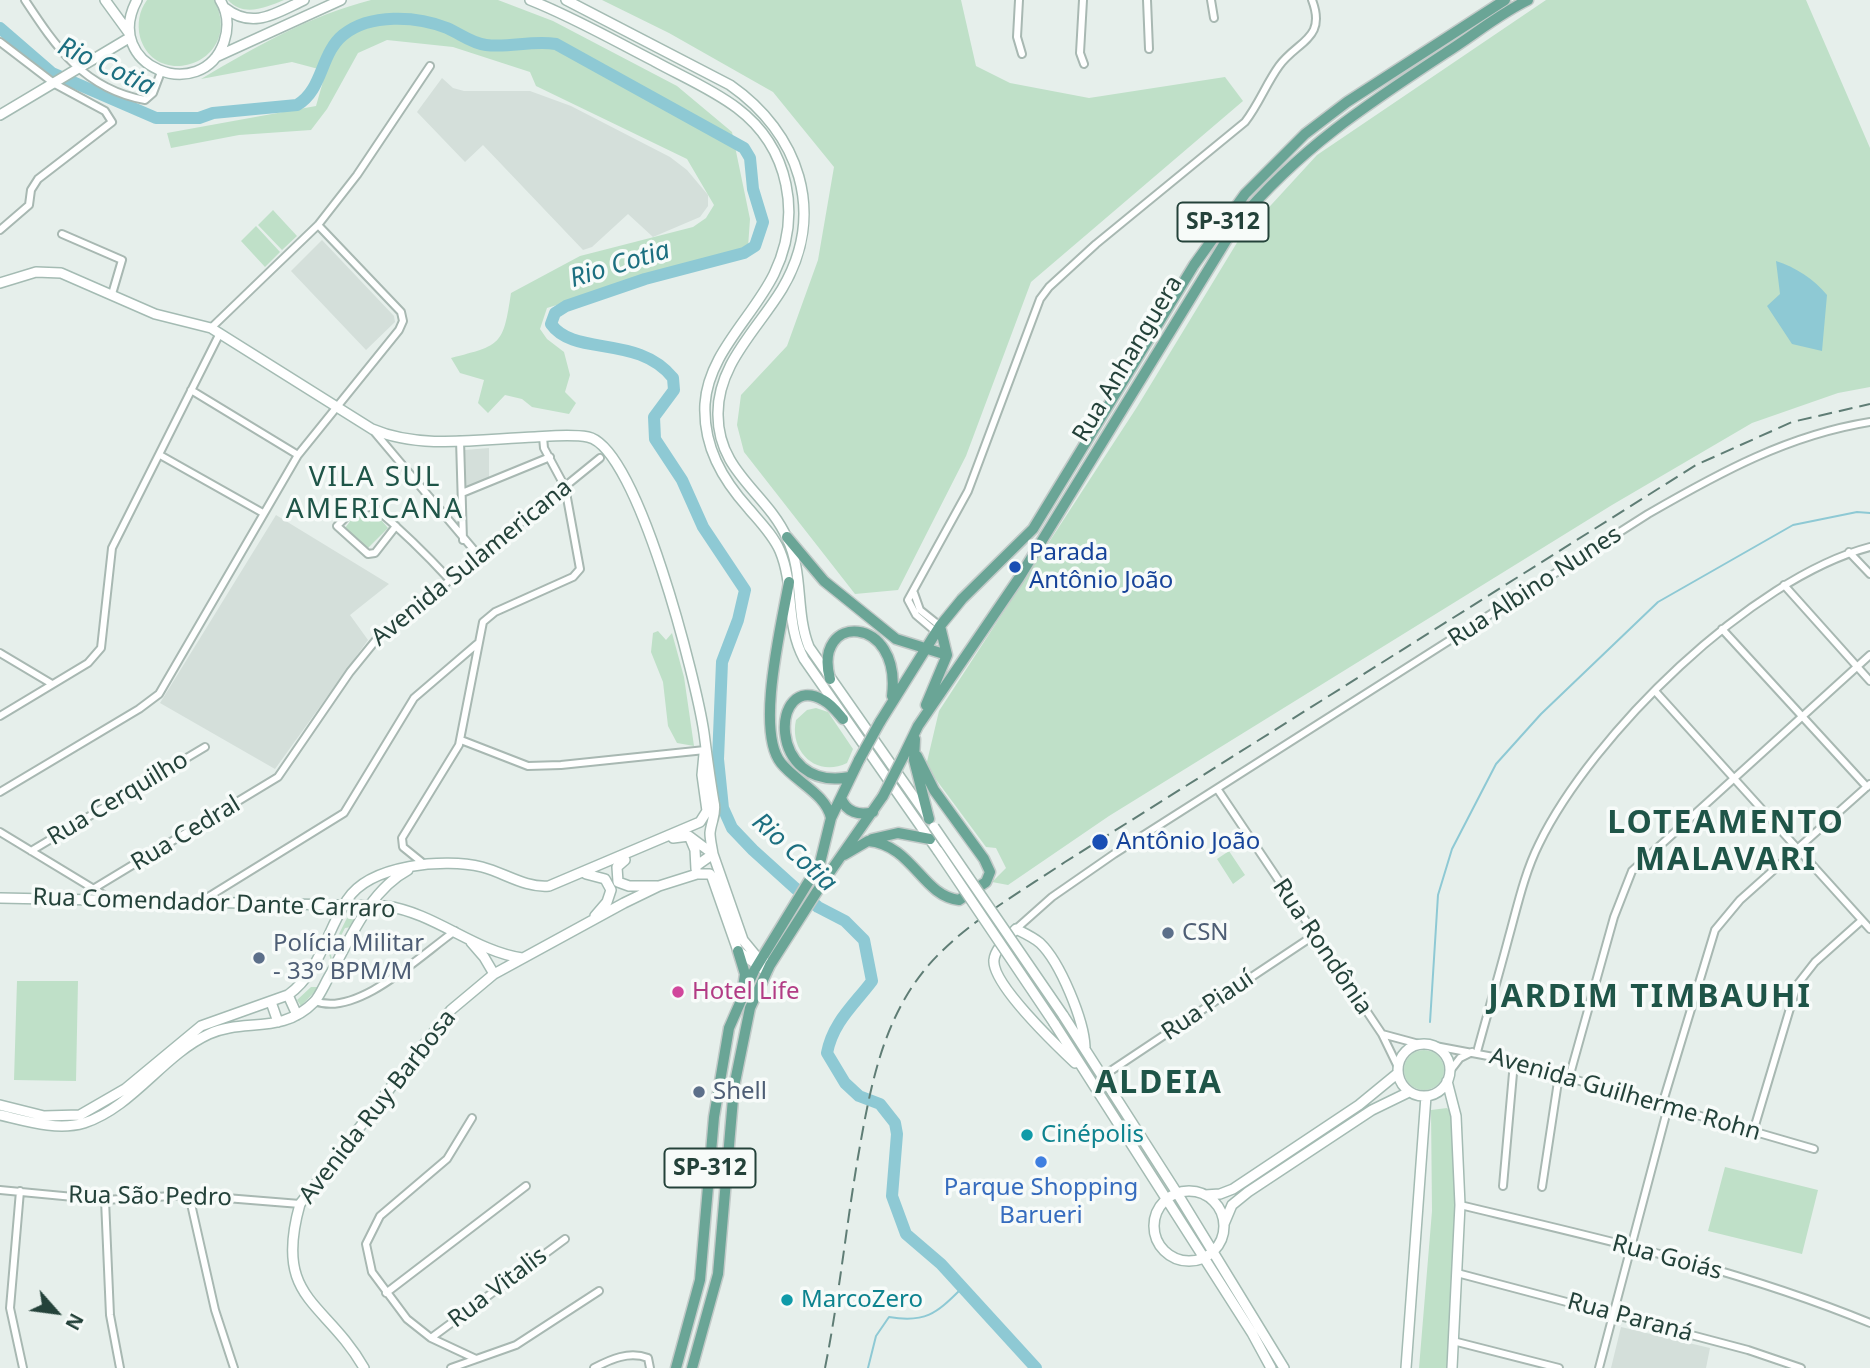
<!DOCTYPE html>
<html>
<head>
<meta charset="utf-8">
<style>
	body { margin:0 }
	#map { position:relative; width:1870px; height:1368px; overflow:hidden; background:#e6efeb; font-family:"Noto Sans",sans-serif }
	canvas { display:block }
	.north { position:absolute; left:21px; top:1277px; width:70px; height:70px; -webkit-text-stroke:5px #f7fbf9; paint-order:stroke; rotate:118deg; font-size:19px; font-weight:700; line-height:28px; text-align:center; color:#24423a }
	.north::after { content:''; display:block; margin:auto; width:24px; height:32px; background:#24423a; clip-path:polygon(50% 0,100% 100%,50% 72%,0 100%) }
</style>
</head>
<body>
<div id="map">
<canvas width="1870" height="1368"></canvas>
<div class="north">N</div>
</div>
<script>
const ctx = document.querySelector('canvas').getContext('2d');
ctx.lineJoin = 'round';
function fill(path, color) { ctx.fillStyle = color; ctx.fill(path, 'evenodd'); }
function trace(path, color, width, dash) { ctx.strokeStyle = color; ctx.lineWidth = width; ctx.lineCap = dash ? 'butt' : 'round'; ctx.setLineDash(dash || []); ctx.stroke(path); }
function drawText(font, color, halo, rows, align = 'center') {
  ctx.font = font + ' "Noto Sans",sans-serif'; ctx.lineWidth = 7; ctx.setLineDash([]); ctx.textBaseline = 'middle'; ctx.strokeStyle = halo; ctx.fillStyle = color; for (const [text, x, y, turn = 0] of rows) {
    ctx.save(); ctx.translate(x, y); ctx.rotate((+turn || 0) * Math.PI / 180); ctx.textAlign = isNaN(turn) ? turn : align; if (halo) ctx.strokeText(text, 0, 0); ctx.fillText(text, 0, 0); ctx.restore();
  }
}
const built = new Path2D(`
	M442,78L453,88L464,91H530L571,106L670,157L687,170L708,195V206L700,217L653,237L628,214L592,247L583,250L483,145L465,162L417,112Z
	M322,240L394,316L395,322L366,350L291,271Z
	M489,448V478L466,488L465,450Z
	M276,515L389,584L350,615L368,640L275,769L160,703Z
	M1621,1327L1710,1348L1706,1368H1611Z`);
const green = new Path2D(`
	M147,0H214C246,61 156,93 140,37C137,24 139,11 147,0Z
	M228,0H284C265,8 243,17 228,0Z
	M371,0H498L553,21L677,86L732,132L750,219L748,247L547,308L540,329L547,339L564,352L570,375L565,392L576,403L569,414L532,407L522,399L505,395L488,413L478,403L484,380L460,373L451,358C502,345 503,345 511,293L580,256L693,227L706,218L714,205L687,159L536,86L530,72L453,47L387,40L358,53L327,109L311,130L239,135L171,148L167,133L316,106L326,71L292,62L201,79C255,47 309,16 371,0Z
	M602,0H961L976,66L1010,83L1089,98L1225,77L1243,101L1031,282L966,456L898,590L855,594L744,452L737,425L741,395L787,346L818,260L834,167L773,92L669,33Z
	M1546,0H1806L1870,148V387L1838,393L1752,423L1612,505L1109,816L1008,885L992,882L1006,868L996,848L986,847L926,766L939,711L1137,407L1238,241L1317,155Z
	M273,210L297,236L282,250L258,225Z
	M256,226L280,252L265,267L241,241Z
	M375,513L388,528L366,550L345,528L354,516Z
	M658,631L666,640L672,633L684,677L694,746L677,743L668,726L663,682L651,652L653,633Z
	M816,708L828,712L853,749L847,763C816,778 789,751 796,720L807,710Z
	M1229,851L1245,875L1233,884L1217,859Z
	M353,914L358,915L352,927L345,928L331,955L333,963L320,986L301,1006L297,1000L311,987H318L331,961L329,954L348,916Z
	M17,981H78L76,1081L14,1080Z
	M1404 1070a20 20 0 1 1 40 0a20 20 0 1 1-40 0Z
	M1447,1108L1454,1115L1459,1215L1448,1368H1419L1432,1211L1431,1110Z
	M1725,1167L1818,1190L1802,1254L1708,1231Z`);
const water = new Path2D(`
	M1776,261C1795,267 1814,279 1827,295L1822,351L1792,344L1767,306L1780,294Z`);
const stream = new Path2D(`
	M1430,1022L1438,895L1452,849L1496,764L1541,714L1658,602L1793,525L1857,512L1870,513
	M868,1368L876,1336L889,1317C925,1323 936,1314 961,1289`);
const river = new Path2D(`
	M0,28L52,73L156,118H199L213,113L297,105C323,90 320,54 343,35C370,13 417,16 447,28C461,34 471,43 486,45C510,48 532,40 556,44L744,148L750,158L753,189L763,222L755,246L744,253L645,279L566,306L555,313L551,324C574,357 638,334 673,378L674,390L654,417L655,439L682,480L703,527L745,590L738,620L722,662L718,759L723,808L732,828L753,850L795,888L818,907L845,921L864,940L872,981C854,1005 833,1022 827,1053L845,1083L859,1096L880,1104L895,1123L897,1134L892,1196L906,1234L941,1264L1036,1368`);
const street = new Path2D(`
	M25,0C56,47 84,89 145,100L153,93L161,72
	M1019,0L1017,37L1022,54
	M1083,0L1080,53L1084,64
	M1147,0L1149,49
	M1211,0L1214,18
	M0,42L55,84L105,111L112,122L38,179L31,190L29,205L0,230
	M62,234L122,260L112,294
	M211,328L318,225L357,175L430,66
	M191,390L298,455
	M372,429L479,556
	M460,440L463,540
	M160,455L263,513
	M462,493L550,457
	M396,526L375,553L368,554L337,526L351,512L373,506C400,529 425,553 449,579
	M1849,552L1870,574
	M1784,585L1870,681
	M914,593L920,610L940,626
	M1722,629L1867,787
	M936,632L916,615L908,600L968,491L1040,299L1049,287L1096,244L1245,122C1259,104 1266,84 1279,66C1297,41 1327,39 1312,0
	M0,653L52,684
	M1655,691L1870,929
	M0,716L88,663L101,648L112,548L220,333
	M461,740L528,766L561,765L705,750
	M1218,790L1382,1034L1398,1067
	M0,792L139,709L159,694L298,455L399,330L403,321L401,312L318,225
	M0,832L112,900
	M31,851L205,747
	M424,864L403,847L402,838L459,745L483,622L495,612L573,577L580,569L565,487L544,448L543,437
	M93,889L278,777L350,672L376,640L600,458
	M200,902L344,813L414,698L477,644
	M1016,929L1052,897L1114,854L1648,514C1719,473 1788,435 1870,422
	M315,1001C357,1018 422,954 455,931
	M1382,1034L1419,1044
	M1435,1046L1504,1059L1814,1149
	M1477,1052C1487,1015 1498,978 1508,940C1517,908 1524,874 1539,844C1592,735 1751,578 1870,547
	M1450,1071L1460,1058L1472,1052
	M1103,1076L1313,936
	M1569,1078L1614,917L1632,871L1870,655
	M1662,1105L1715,930L1740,900L1870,784
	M472,1118L447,1159L380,1216L366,1244L372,1272L407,1319L431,1338L476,1359
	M1753,1132L1797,985L1815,962L1861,921
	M1503,1186L1514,1062
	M1542,1187L1559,1075
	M0,1190L105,1200L189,1195L300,1204
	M20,1191L10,1308L23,1368
	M189,1195L215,1310L234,1368
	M105,1200L110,1315L120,1368
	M1460,1205C1598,1238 1739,1269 1870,1323
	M1457,1273L1748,1350L1801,1368
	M386,1293L526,1186
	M431,1338L565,1239
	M1453,1341L1559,1368
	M451,1368L516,1345L599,1291
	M594,1368C611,1359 629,1351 648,1358L650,1368
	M1599,1368L1668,1107`);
const secondary = new Path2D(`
	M105,0L129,33
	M137,0C101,67 202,105 224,42C229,27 228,13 220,0
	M530,0C573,17 613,40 654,61C681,76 712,89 737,108C790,148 802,216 774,274C753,317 708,354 705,404C703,446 722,479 749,509C760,522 773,535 780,551C795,587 785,624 804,659L938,851
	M566,0L730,85C799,133 827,213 782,289C757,330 717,365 718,415C718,472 767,493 787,538C804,573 795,612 809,647L928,817
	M225,8C253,30 276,13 304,0
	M216,57L341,0
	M0,115L129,38
	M0,283L36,272L61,273L155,314L211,328L372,429C421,450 482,439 535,437C552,436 571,434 588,437C638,447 697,684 704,733C707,756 710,779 714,802C717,813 711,822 710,833C710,840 712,847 713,854L696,866
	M673,838L689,836L713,854L743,940L757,957L770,965
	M690,838L695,850L696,869
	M625,860L617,867L618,882L629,886H657
	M586,874L605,879L611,890L607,902L595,916
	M0,898L386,906C435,913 474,951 522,958
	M471,942L484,957L494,974
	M288,995L297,1015
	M271,1002L278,1022
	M1063,1015L1177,1193L1284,1368
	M1054,1023L1252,1333L1271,1368
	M1398 1070a26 26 0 1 1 52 0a26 26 0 1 1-52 0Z
	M1075,1063C1057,1046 991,983 994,960C995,948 1009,937 1016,929C1024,933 1033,937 1040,943C1060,962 1084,1020 1085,1047
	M1447,1081L1456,1116L1460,1205L1452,1368
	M0,1105L44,1116L80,1115L125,1089L201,1026L288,995C320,972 326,932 347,900C370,864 445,858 482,867C505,873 525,888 549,886L700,822L707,811L702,775L704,754
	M0,1115C26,1121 57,1131 84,1123C133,1107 163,1055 209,1034C243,1018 282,1035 314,1002C320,996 325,983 330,975C350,939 370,890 408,870
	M1154 1226a35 35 0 1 1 70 0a35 35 0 1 1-70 0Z
	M1205,1195L1220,1194L1233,1189L1359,1105L1398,1073
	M1224,1224L1232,1205L1248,1192L1372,1110L1409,1092
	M364,1368C325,1300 273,1300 300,1204L451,1010L494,974L624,903L659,886L697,874H710L712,877L738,951L767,972
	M1406,1368L1426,1096`);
const primary = new Path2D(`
	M787,537L824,581L896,639L947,655L926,705
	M789,582C782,623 755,731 781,763C796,782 826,794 831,818
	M940,626L947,655
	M830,679C812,612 902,614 892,696
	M843,719C837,712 831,704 823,700C771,670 765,793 850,777
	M880,722L940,626L962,599L1033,529L1194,265L1245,194L1305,134L1347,102L1505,0
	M915,739L914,760L929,819
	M903,757L918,726L1019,578L1237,223C1300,148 1366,105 1447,52C1474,35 1499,14 1528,0
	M841,798C846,812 859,816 873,812
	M872,839L898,833L930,839
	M844,855L868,841C913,845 922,896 959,900L986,882L990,872L984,859L934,790L917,756
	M738,951L745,974L743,988
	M676,1368L700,1280L714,1117L729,1028L754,971L820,863L831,818L859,760
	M692,1368L718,1274L734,1087L750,1008L770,965L823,882L883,796`);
const rail = new Path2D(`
	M825,1368C839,1298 846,1227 858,1157C871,1083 884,1008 940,953C976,917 1022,891 1065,862L1696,465L1792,422L1870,404`);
const secondaryBridge = new Path2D(`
	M934,827L1063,1015
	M938,851L1054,1023`);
const primaryBridge = new Path2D(`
	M859,760L880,722
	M883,796L903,757`);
const markers = [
	[1015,567,7,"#1a4fb4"],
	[1100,842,9,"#1a4fb4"],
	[1168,933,7,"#5c6f8a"],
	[259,958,7,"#5c6f8a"],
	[678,992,7,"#d1479c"],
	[699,1092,7,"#5c6f8a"],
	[1027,1135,7,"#0f9aa8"],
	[1041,1162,7,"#3f7fe0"],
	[787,1300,7,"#0f9aa8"]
];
const shields = [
	[1223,222,91],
	[710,1168,91]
];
const shieldNames = [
	["SP-312",1223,222],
	["SP-312",710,1168]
];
const streetNames = [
	["Rua Anhanguera",1128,359,-59],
	["Avenida Sulamericana",472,563,-39],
	["Rua Albino Nunes",1535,587,-33],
	["Rua Cerquilho",118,799,-31],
	["Rua Cedral",186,834,-31],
	["Rua Comendador Dante Carraro",214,904,2],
	["Rua Rondônia",1322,947,56],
	["Rua Piauí",1208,1006,-34],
	["Avenida Guilherme Rohn",1625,1095,16],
	["Avenida Ruy Barbosa",378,1107,-52],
	["Rua São Pedro",150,1197,1],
	["Rua Goiás",1667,1258,15],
	["Rua Vitalis",498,1288,-37],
	["Rua Paraná",1630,1318,15]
];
const transitNames = [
	["Parada",1029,553],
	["Antônio João",1029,581],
	["Antônio João",1116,842]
];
const serviceNames = [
	["CSN",1182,933],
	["Polícia Militar",273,944],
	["- 33º BPM/M",273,972],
	["Shell",713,1092]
];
const hotelNames = [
	["Hotel Life",692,992]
];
const cultureNames = [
	["Cinépolis",1041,1135],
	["MarcoZero",801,1300]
];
const shopNames = [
	["Parque Shopping",1041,1188],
	["Barueri",1041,1216]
];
const waterNames = [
	["Rio Cotia",106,67,25],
	["Rio Cotia",620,265,-17],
	["Rio Cotia",794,853,42]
];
const quarterNames = [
	["VILA SUL",375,478],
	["AMERICANA",375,510]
];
const districtNames = [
	["LOTEAMENTO",1726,824],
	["MALAVARI",1726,861],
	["JARDIM TIMBAUHI",1650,998],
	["ALDEIA",1159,1084]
];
fill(built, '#d4dfda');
fill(green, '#bfe0c8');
fill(water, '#8ec9d4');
trace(stream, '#8ec9d4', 2);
trace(river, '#8ec9d4', 12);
trace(street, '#a8b8b2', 10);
trace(secondary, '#a4bbb3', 12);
trace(primary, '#c2cac8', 13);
trace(street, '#fff', 6);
trace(secondary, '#fff', 9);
trace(primary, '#6aa596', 10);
trace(rail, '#5f7d75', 2, [14, 7]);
trace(secondaryBridge, '#a4bbb3', 12, []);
trace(primaryBridge, '#c2cac8', 13, []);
trace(secondaryBridge, '#fff', 9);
trace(primaryBridge, '#6aa596', 10);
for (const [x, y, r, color] of markers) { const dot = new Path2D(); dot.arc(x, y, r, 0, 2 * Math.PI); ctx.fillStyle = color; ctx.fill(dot); trace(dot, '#f7fbf9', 2.5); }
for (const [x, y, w] of shields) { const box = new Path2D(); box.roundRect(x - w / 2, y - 19.5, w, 39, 5); ctx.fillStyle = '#f7fbf9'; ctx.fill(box); trace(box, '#24423a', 2); }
drawText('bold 23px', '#24423a', null, shieldNames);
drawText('24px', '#24423a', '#f7fbf9', streetNames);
drawText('24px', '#164399', '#f7fbf9', transitNames, 'left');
drawText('24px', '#4e5e75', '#f7fbf9', serviceNames, 'left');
drawText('24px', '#b23c85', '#f7fbf9', hotelNames, 'left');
drawText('24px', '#0d838f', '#f7fbf9', cultureNames, 'left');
drawText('24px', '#366cbe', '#f7fbf9', shopNames);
drawText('italic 26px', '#1c6f80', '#f7fbf9', waterNames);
ctx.letterSpacing = '2px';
drawText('28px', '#1f5548', '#f7fbf9', quarterNames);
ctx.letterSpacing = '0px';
ctx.letterSpacing = '2px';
drawText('bold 32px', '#1f5548', '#f7fbf9', districtNames);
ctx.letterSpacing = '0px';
</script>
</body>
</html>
